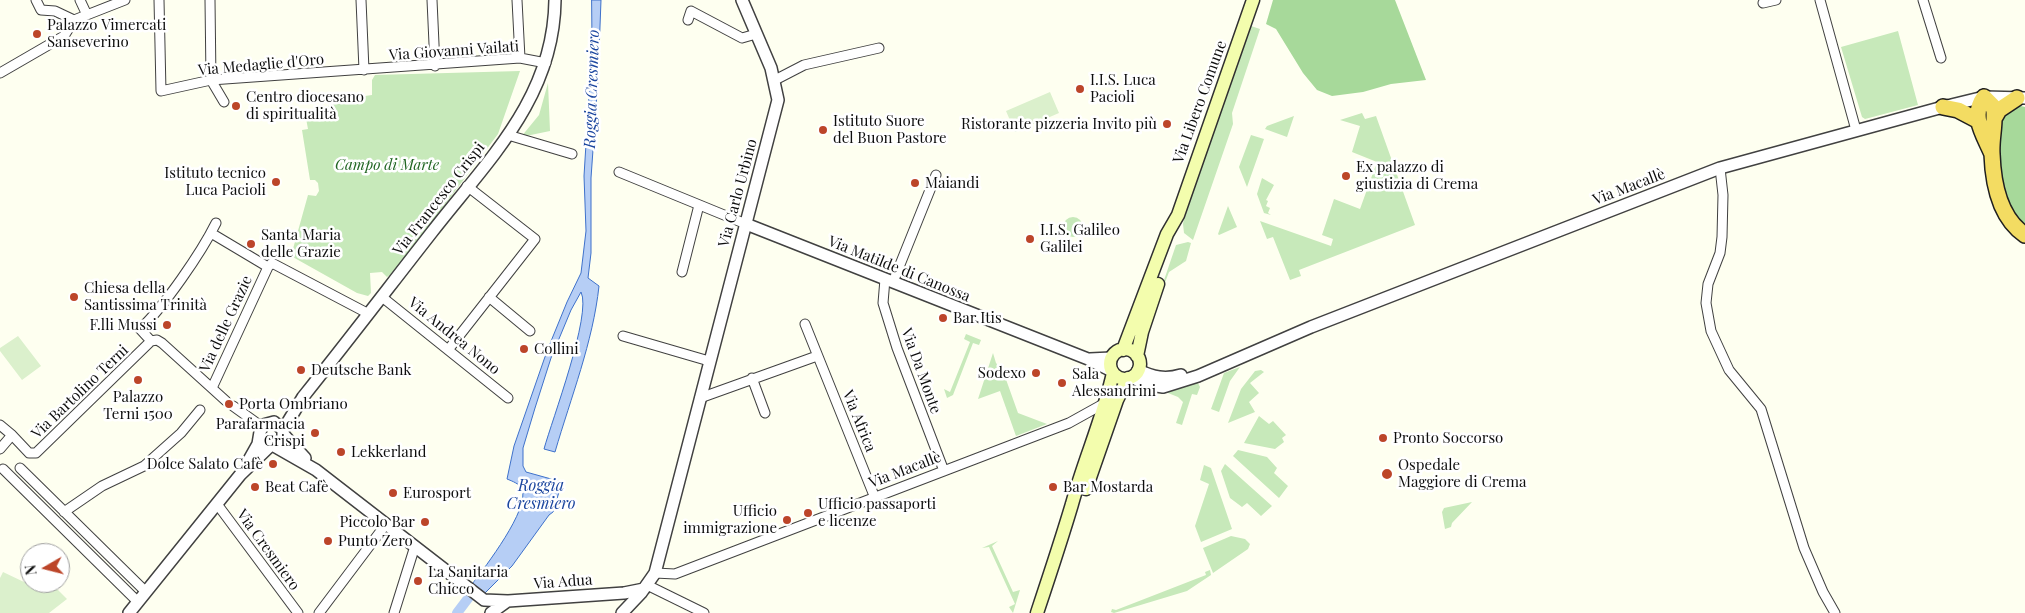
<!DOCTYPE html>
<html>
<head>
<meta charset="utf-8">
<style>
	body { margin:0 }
	#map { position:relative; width:2025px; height:613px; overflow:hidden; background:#fefff0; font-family:"Playfair Display",serif }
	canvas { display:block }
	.north { position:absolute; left:20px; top:543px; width:50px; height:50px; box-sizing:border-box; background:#fff; border:1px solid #9f9f9f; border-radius:50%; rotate:262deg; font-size:14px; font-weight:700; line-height:20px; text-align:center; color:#0e0e0e }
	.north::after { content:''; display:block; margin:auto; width:18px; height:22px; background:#bc4529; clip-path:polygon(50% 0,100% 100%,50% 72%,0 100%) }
</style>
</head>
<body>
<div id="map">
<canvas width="2025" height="613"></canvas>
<div class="north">N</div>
</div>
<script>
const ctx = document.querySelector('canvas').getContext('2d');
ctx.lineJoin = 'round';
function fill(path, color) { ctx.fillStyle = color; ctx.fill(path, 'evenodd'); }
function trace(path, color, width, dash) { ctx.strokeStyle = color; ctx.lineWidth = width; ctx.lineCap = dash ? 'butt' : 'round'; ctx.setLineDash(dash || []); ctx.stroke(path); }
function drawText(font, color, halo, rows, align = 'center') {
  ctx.font = font + ' "Playfair Display",serif'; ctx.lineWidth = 5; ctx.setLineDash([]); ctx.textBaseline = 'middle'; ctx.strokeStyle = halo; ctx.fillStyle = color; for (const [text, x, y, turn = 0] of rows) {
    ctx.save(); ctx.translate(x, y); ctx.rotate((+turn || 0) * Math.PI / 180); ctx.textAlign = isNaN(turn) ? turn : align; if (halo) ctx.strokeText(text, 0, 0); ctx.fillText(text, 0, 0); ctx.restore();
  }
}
const green = new Path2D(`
	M1251,26L1260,29L1232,113L1233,124L1193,240L1184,233L1183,224L1186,206Z
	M1898,31L1918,105L1865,119L1862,117L1841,47Z
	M520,71L498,134L395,271L387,277L382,272L370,273L371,293L368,296L357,293L291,256L308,195L316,196L319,191L318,183L315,180H310L302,130L308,129L305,113L358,97L372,95V80L375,75Z
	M548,83L550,131L521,137L539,115Z
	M1362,113L1365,119L1376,116L1415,225L1299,270L1301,276L1290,280L1273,237L1267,239L1260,221L1331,246L1333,239L1322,235L1334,199L1360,209L1377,162L1352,152L1360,126L1340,120Z
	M1294,116L1287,137L1265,129L1267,126Z
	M1251,135L1264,139L1247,187L1239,167Z
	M1262,178L1274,185L1266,200L1268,201L1266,206L1270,208L1268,213L1271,215L1264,213L1257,194Z
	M1228,206L1237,227L1219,235L1218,234Z
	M1063 227a10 10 0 1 1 20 0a10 10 0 1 1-20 0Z
	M1188,242L1191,243L1186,261L1169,272L1147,330L1176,245Z
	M966,334L981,340L979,345L973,343L953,395L947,398L944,389L950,392L970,342L964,339Z
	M993,353L996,363L1003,371L1018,413L1047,424L1016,436L1000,391L978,399Z
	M1240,367L1230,381L1219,412L1211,409L1224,373Z
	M1261,370L1264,372L1250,383L1259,393L1249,402L1255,412L1228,423L1241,389L1255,371Z
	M1197,381L1200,387L1197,395L1192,394L1182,425L1176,423L1183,402L1178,397L1163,391Z
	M1259,416L1269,424L1273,421L1286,435L1282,438L1284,442L1275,449L1244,443Z
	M1238,450L1267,457L1277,468L1274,473L1288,486L1279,498L1233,456Z
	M1225,464L1272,506L1261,516L1247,503L1242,507L1230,498L1221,471Z
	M1204,465L1211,468L1232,529L1201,542L1195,526L1209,484L1200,480Z
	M1472,502L1452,523L1451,527L1445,529L1442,512L1444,508Z
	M1231,536L1245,539L1250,544L1248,549L1213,573L1203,548Z
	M998,541L992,546L1013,592L1020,590L1013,613L1009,607L1015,604L989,547L982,548Z
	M1210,570L1211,575L1187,591L1114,613L1111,612L1112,609L1116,610L1206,575L1205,572Z`);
const forest = new Path2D(`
	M1273,0H1395L1426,80L1391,84L1363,92L1332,96L1317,90L1303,73L1276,29L1266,24Z
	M2021,106L2025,107V226C1995,201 1999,153 2000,118L2008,111Z`);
const pitch = new Path2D(`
	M1050,92L1059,113L1015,132L1006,111Z
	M18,336L41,366L22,380L0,351V348Z
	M3,572L24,582L30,577V583H51L67,599L49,613H0V578Z`);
const water = new Path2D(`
	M592,0H601L598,79L591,178V253L588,278L599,286C593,342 571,397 555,452L544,449C552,420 592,314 581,292L571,310L551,358L535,408L523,448V466L526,472L562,482L553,512L549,515L512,566L485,593L473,583C485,567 530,509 522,489C520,484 512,481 507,479L514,446L547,351L567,302L581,273L586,231L584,176L592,47Z`);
const canal = new Path2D(`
	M457,613L485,576`);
const minor = new Path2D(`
	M36,0L41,10L55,11L74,20
	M80,0L87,15
	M159,0L161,91L211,80L520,58L546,63
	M210,0L211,80L224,102
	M361,0L364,70
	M432,0L435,66
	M517,0L520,58
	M1820,0L1856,130
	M1923,0L1941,58
	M1763,3L1776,0
	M74,20L125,0
	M688,20L691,11L742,38L756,34
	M0,73L64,36L74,20
	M775,80L804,65L879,48
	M508,135L572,154
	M1720,168L1723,195L1722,237L1720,253L1708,284L1706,303L1711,331L1729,370L1761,409L1804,548L1823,592L1835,613
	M619,172L746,224
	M211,233L268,267
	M682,272L699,205
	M885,279L883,303L897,348L944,471
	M893,282L936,175
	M382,297L508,398
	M489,297L530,331
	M805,324L875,498
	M623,336L709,361
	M151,341L140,329C164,307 201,253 216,223
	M448,350L535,239L467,186
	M752,378L765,413
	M212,388L268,267L272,263L369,314
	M700,398L817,356
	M233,406L258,424L263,425
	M0,425L12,435
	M0,449L12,435L29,453
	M29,453H36L151,341L157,340L162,343L226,401
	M20,468L146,592
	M3,469L138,602
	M217,504L298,613
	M64,512L102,486L144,466L181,433L200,410
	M655,573L675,574L1069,423L1105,403
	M647,585L704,613
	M319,613L386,524
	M394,613L415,546`);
const tertiary = new Path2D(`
	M746,224L1088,359L1112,371
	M1090,359L1111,358
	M1138,370C1153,377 1165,380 1181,375
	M1132,377L1144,384L1163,387L1198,376L1311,327L1720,168L1943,107L1984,97L2025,98
	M283,430L303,397C347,342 389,287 432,232C488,160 554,98 555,0
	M283,434L305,458
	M274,446L316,470L484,600
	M249,460L258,444L260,432L263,425L274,422L283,430V438L274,446L266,445L260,436
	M484,600L508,601L624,593L644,589
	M129,613L240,475L270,446
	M491,613L506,602
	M622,613L641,593L655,573L778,100L771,68L742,0`);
const secondary = new Path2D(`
	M1110 364a15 15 0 1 1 30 0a15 15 0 1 1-30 0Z
	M1123,350L1167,234L1178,215L1253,0
	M1137,356L1142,332L1158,284
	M1086,489L1117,400L1128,378
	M1037,613C1049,577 1061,541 1072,504C1084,460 1103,418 1113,373`);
const trunk = new Path2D(`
	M1943,107L1958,110L1977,120
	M1995,117L1999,110L2017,98
	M1992,154C1984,135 1970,116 1984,97L1992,105L1994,111C1995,126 1991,140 1992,154C1993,183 2000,218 2025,235`);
const markers = [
	[37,34,5,"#bc4529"],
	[1080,89,5,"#bc4529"],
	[236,106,5,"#bc4529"],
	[1167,124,5,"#bc4529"],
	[823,130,5,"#bc4529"],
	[1346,176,5,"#bc4529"],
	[276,182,5,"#bc4529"],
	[915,183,5,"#bc4529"],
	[1030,239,5,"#bc4529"],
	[251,244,5,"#bc4529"],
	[74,297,5,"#bc4529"],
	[943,318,5,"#bc4529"],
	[167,325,5,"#bc4529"],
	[524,349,5,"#bc4529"],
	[301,370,5,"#bc4529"],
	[1036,373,5,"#bc4529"],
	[138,380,5,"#bc4529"],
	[1062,383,5,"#bc4529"],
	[229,404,5,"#bc4529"],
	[315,433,5,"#bc4529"],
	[1383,438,5,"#bc4529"],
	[341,452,5,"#bc4529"],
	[273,464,5,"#bc4529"],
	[1387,474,6,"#bc4529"],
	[255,487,5,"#bc4529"],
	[1053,487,5,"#bc4529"],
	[393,493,5,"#bc4529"],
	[808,513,5,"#bc4529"],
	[787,520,5,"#bc4529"],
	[425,522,5,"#bc4529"],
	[328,541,5,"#bc4529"],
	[418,581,5,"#bc4529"]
];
const poiNames = [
	["Palazzo Vimercati",47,25],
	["Sanseverino",47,42],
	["I.I.S. Luca",1090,80],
	["Pacioli",1090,97],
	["Centro diocesano",246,97],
	["di spiritualità",246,114],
	["Istituto Suore",833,121],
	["del Buon Pastore",833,138],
	["Ristorante pizzeria Invito più",1157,124,"right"],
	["Ex palazzo di",1356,167],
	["giustizia di Crema",1356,184],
	["Istituto tecnico",266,173,"right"],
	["Luca Pacioli",266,190,"right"],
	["Maiandi",925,183],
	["I.I.S. Galileo",1040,230],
	["Galilei",1040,247],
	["Santa Maria",261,235],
	["delle Grazie",261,252],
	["Chiesa della",84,288],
	["Santissima Trinità",84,305],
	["Bar Itis",953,318],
	["F.lli Mussi",157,325,"right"],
	["Collini",534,349],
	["Deutsche Bank",311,370],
	["Sodexo",1026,373,"right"],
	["Sala",1072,374],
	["Alessandrini",1072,391],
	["Palazzo",138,397,"center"],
	["Terni 1500",138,414,"center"],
	["Porta Ombriano",239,404],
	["Parafarmacia",305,424,"right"],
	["Crispi",305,441,"right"],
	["Pronto Soccorso",1393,438],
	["Lekkerland",351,452],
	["Dolce Salato Cafè",263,464,"right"],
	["Ospedale",1398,465],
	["Maggiore di Crema",1398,482],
	["Beat Cafè",265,487],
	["Bar Mostarda",1063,487],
	["Eurosport",403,493],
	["Ufficio passaporti",818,504],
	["e licenze",818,521],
	["Ufficio",777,511,"right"],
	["immigrazione",777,528,"right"],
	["Piccolo Bar",415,522,"right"],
	["Punto Zero",338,541],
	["La Sanitaria",428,572],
	["Chicco",428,589]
];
const streetNames = [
	["Via Giovanni Vailati",454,51,-4],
	["Via Medaglie d'Oro",261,65,-5],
	["Via Libero Comune",1200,102,-70],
	["Via Macallè",1629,187,-21],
	["Via Carlo Urbino",738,193,-75],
	["Via Francesco Crispi",439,199,-52],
	["Via Matilde di Canossa",899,269,22],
	["Via delle Grazie",226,324,-65],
	["Via Andrea Nono",454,336,39],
	["Via Da Monte",921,371,70],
	["Via Bartolino Terni",80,392,-44],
	["Via Africa",859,421,68],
	["Via Macallè",905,470,-21],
	["Via Cresmiero",268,550,54],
	["Via Adua",563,582,-4]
];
const parkNames = [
	["Campo di Marte",387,165]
];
const waterNames = [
	["Roggia Cresmiero",592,89,-88],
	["Roggia",541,486],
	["Cresmiero",541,504]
];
fill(green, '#c7e9ba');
fill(forest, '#a7d99a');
fill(pitch, '#dbf0cc');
fill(water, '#b6cef5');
trace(water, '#3e71ca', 1);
trace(canal, '#b6cef5', 10);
trace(minor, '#414141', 11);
trace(tertiary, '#414141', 14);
trace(secondary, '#303030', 15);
trace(trunk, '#1f1f1f', 18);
trace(minor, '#fff', 9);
trace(tertiary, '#fff', 11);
trace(secondary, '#f3fdad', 12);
trace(trunk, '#f3dc62', 15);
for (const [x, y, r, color] of markers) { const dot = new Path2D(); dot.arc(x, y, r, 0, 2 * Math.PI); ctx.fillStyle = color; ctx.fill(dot); trace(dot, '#fff', 2); }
drawText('15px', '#0e0e0e', '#fff', poiNames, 'left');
drawText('15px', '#0e0e0e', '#fff', streetNames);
drawText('italic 15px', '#206522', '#fff', parkNames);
drawText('italic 16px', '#1a459e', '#fff', waterNames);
</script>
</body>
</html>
